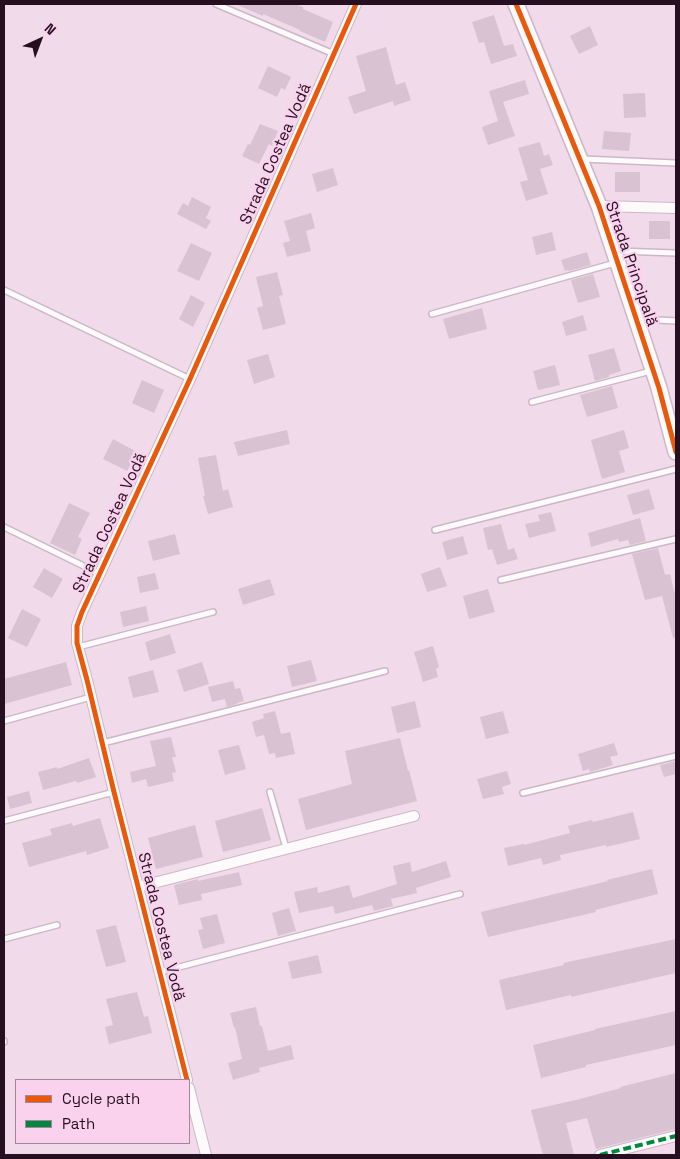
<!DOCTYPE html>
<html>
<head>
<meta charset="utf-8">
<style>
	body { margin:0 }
	#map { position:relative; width:680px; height:1159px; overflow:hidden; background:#f1dbea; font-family:"Space Grotesk",sans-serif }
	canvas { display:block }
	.frame { position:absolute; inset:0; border:5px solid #260f20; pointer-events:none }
	.legend { position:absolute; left:15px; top:1079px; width:175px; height:65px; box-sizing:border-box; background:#fad2ee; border:1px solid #a5849c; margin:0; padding:6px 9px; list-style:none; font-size:15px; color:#260f20 }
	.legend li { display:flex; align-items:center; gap:10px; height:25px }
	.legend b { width:25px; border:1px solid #a5849c }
	.north { position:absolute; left:15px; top:15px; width:50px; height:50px; -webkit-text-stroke:4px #fad2ee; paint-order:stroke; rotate:43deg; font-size:14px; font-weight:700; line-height:20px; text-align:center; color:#260f20 }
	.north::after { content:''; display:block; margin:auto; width:18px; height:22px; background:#260f20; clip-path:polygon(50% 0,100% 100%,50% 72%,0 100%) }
</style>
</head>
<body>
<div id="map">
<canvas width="680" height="1159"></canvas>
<div class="frame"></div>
<ul class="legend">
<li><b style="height:6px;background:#e8590c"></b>Cycle path</li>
<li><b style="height:6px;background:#00873e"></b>Path</li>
</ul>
<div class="north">N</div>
</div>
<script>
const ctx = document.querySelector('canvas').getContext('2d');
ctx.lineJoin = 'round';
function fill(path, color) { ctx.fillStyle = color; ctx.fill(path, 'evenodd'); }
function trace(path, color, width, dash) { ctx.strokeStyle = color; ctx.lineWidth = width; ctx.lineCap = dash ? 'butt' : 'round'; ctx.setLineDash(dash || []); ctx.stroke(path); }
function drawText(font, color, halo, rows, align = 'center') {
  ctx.font = font + ' "Space Grotesk",sans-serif'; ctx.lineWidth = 4.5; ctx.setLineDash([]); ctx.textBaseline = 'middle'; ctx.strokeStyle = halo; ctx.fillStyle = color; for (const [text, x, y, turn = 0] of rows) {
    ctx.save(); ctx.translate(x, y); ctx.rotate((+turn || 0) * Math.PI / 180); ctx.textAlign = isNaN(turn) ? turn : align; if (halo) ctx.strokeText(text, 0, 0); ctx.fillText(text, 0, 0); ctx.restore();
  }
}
const building = new Path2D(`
	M235,4H295L303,7V9L333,22L325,42L300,31V30L263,14V16Z
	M494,15L504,46L513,44L517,56L491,64L484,42L479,43L472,22Z
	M590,26L598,45L579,54L570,36Z
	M386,47L396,85L405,82L411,100L394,106L393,101L354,114L348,97L366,91L356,56Z
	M268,66L291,77L285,90L281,88L277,97L258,88Z
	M525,80L529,94L503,102L515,136L488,145L482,127L498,121L489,91Z
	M645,93L646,117L624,118L623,94Z
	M260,124L278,131L272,146L269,144L259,164L242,156L248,144L250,145Z
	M604,131L631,133L629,151L602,149Z
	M540,142L544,156L549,154L553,165L540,169L548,194L526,201L520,182L528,180L518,148Z
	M333,168L338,185L317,192L312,174Z
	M615,172H640V192H615Z
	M192,197L211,207L206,218L211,221L206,229L177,214L183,203L188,206Z
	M311,213L315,228L306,231L311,251L287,257L283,243L290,241L284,221Z
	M649,221H670V239H649Z
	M552,232L556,250L536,255L532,237Z
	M191,243L212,253L199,281L177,271Z
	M587,252L591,265L569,271L568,270L565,271L561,260Z
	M277,272L283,295L279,296L286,324L263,330L257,308L263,306L256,277Z
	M593,274L600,297L578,303L571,280Z
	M191,295L205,303L193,327L179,319Z
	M482,308L487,329L449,339L443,319Z
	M583,315L587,330L566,336L562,322Z
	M614,348L621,371L609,375V377L595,381L588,355Z
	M268,354L275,377L254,384L247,360Z
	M555,365L560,385L538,390L533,371Z
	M142,380L164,390L154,413L132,403Z
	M612,386L618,408L587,417L580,395Z
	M287,430L290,444L238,456L234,442Z
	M624,430L629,448L619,451L625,472L602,479L591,440Z
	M113,439L137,452L127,471L103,459Z
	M216,455L223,491L228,489L233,507L208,514L203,496H205L198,458Z
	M649,489L655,509L633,515L627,495Z
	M69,503L90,513L78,537L82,539L75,555L50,543Z
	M551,512L556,531L529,538L525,524L540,521L538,515Z
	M640,518L646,541L630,545L628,540L619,542L618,539L591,547L588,533Z
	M501,524L508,550L514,548L518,559L497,565L492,549L488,550L483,528Z
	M175,534L180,554L153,561L148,541Z
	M463,536L468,554L447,560L442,542Z
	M658,548L665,575L670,574L676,598V637L673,638L662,596L645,600L632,554Z
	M440,567L447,586L427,592L421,574Z
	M44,568L63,579L52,598L33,587Z
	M155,573L159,589L140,593L137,577Z
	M270,579L275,595L243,605L238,589Z
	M488,589L495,612L469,619L463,596Z
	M146,606L149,621L123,627L120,612Z
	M22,609L41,619L27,647L8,638Z
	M170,634L176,653L150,661L145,642Z
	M433,646L439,667L436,669L438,677L423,682L414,652Z
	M311,660L317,681L292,687L287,666Z
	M66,662L72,685L4,704V679Z
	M202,662L209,684L184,692L177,670Z
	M153,670L159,692L133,698L128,677Z
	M233,681L235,689L240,688L244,701L237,703V704L227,707L225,699L212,702L208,687Z
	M415,701L421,727L397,733L391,707Z
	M275,711L281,734L290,732L295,754L276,758L275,753L269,754L264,735L256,737L252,722L264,718L263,714Z
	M503,711L509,733L486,739L480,717Z
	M171,737L176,757H172L176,772L172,773L174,781L148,787L146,779L132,783L130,772L156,766L150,741Z
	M400,738L408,771L409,770L417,801L306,830L298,799L352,784L345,751Z
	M614,743L618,755L610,757L613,765L590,772L589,769L583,771L578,754Z
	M239,745L246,769L225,775L218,750Z
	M89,758L96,777L77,783L76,781L43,790L38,772L57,767V769Z
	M676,761V774L664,777L660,765Z
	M507,771L511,784L502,787L504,794L483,799L477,779Z
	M29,791L32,803L10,809L7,797Z
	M262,808L271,840L223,852L215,821Z
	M633,812L640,839L606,847V845L560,855L561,860L543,865L541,858L508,866L504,848L524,844V845L570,833L568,826L592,820L593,822Z
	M100,818L109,848L87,855L86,851L29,867L22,843L52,835L50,829L72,823L73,826Z
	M195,825L203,857L156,869L148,838Z
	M446,861L451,877L416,888L417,893L391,899L393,906L374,911L372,905L335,914L333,906L299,913L294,892L317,887L318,893L349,885L353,898L397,884L393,866L410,862L412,872Z
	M652,869L658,894L595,910L596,912L488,937L481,912L608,881L607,880Z
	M239,872L242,885L201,894L202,900L179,905L174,885L198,879V881Z
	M289,908L296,931L278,936L272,913Z
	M217,914L225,943L203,949L198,930L203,929L200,918Z
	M116,925L126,962L106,967L96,930Z
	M676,939V973L571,997V995L506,1010L499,980L564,965L563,963Z
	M318,955L322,973L292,979L288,962Z
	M137,992L144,1017L148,1016L152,1033L109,1044L105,1027L113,1025L106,999Z
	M256,1007L260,1026H262L268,1051L291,1045L294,1059L259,1068L260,1072L233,1080L228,1063L242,1059L235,1027L234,1028L230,1013Z
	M676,1011V1045L586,1065V1067L541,1078L533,1045L595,1030V1029Z
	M676,1073V1129L596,1149L587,1118L566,1123L574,1155H543L531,1110L576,1100L621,1088L620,1087Z`);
const lane = new Path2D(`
	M216,4L334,54
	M582,159L676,163
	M617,251L676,253
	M4,290L190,379
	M432,314L615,263
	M639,319L676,321
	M532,402L651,371
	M4,527L100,574
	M435,530L676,469
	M501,580L676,539
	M78,647L213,612
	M4,721L91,697
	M103,743L385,671
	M270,792L286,848
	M523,793L676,756
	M4,821L114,792
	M4,939L57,925
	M160,972L460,894
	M4,1042V1041`);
const street = new Path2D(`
	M599,206L676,208
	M138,887L414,816
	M187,1080L114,792L87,680L77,643V626L82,612L190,379L356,4
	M189,1088L206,1155
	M600,1155L676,1136`);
const secondary = new Path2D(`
	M516,4L599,206L659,388L676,452`);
const quiet = new Path2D(`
	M600,1155L676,1136`);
const cycleway = new Path2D(`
	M516,4L599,206L659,388L676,452
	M187,1080L114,792L87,680L77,643V626L82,612L190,379L356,4`);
const streetNames = [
	["Strada Costea Vodă",276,154,-66],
	["Strada Principală",631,264,71],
	["Strada Costea Vodă",110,523,-65],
	["Strada Costea Vodă",161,927,76]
];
fill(building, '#d9c2d2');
trace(lane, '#cdb7c7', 8);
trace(street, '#cdb7c7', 12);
trace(secondary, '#cdb7c7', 18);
trace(lane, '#fdfafc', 5);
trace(street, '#fdfafc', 10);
trace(secondary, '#fdfafc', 15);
trace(quiet, '#00873e', 4, [8, 4]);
trace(cycleway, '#e8590c', 5);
drawText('16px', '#260f20', '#fad2ee', streetNames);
</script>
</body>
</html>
